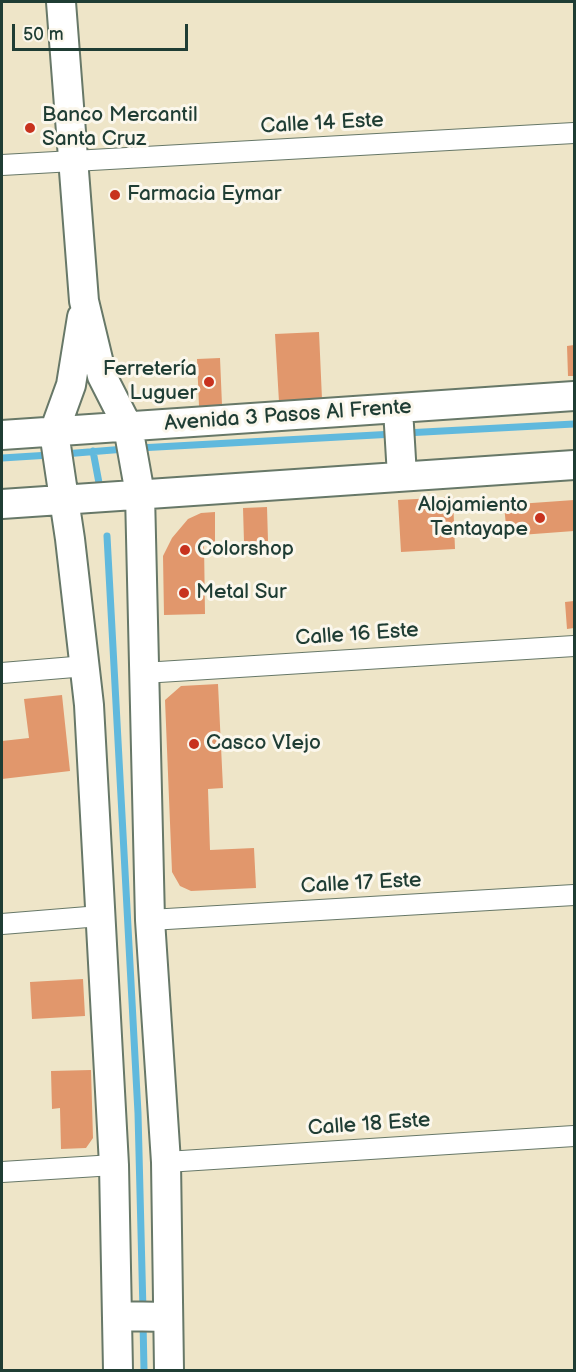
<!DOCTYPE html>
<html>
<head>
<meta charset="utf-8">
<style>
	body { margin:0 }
	#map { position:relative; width:576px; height:1372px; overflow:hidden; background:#eee5c8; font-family:"Balsamiq Sans",sans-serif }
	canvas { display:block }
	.frame { position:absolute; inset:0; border:3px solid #1f3d34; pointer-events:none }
	.scale { position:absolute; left:12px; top:24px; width:176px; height:27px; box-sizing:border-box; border:3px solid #1f3d34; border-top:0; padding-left:8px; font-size:18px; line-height:21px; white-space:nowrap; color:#1f3d34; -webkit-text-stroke:4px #fbf7ec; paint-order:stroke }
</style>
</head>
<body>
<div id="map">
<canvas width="576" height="1372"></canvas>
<div class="frame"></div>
<div class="scale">50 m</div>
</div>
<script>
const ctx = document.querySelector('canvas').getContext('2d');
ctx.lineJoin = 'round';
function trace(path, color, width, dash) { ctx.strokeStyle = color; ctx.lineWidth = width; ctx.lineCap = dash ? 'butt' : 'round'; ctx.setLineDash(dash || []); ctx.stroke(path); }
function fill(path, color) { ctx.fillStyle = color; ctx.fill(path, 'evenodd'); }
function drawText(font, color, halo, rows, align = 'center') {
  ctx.font = font + ' "Balsamiq Sans",sans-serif'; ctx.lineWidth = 6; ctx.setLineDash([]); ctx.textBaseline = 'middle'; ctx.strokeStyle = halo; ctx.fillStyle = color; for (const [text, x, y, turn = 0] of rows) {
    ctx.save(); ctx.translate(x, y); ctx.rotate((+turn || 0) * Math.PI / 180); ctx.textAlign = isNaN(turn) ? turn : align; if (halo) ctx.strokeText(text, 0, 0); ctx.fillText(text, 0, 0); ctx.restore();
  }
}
const stream = new Path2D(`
	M405,433L574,424
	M139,448L394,434
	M93,451L99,483
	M64,454L125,449
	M2,458L50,455
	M107,536L138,1113L143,1311
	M143,1322L144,1370`);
const building = new Path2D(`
	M319,332L322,399L279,402L275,334Z
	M574,345V376H568L567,346Z
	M220,358L222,405L199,406L197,359Z
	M453,497L455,549L401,552L398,500Z
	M574,500V531L507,536L504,505Z
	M267,507L268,541L244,542L243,508Z
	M215,512V543H204L205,614L164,615L163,556L172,538L188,519L201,513Z
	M574,601V628L567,629L565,602Z
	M218,684L223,788L208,789L210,850L254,848L256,888L191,891L180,886L172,872L165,700L181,686Z
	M62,695L70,771L2,779V741L29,738L24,699Z
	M83,979L85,1016L32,1019L30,982Z
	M91,1070L93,1138L86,1148L61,1149L60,1108L52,1109L51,1071Z`);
const street = new Path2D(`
	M2,165L574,133
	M2,673L86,666
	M143,673L574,646
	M150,920L574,895
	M2,924L100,916
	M166,1162L574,1136
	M2,1172L114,1165`);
const secondary = new Path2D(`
	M61,2L84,301L102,376L128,427L140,494L150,920L166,1162L169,1370
	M82,317L71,385L54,432L70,539L89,705L114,1165L118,1370
	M398,409L402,476
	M2,435L574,396
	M2,504L574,465
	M117,1316L168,1317`);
const markers = [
	[30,128,6,"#c8321e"],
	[115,195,6,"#c8321e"],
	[209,382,6,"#c8321e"],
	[540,518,6,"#c8321e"],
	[185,550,6,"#c8321e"],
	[184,593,6,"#c8321e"],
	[194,744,6,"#c8321e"]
];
const poiNames = [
	["Banco Mercantil",42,116],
	["Santa Cruz",42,140],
	["Farmacia Eymar",127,195],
	["Ferretería",197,370,"right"],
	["Luguer",197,394,"right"],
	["Alojamiento",528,506,"right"],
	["Tentayape",528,530,"right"],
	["Colorshop",197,550],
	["Metal Sur",196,593],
	["Casco VIejo",206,744]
];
const streetNames = [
	["Calle 14 Este",322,124,-3],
	["Avenida 3 Pasos Al Frente",288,416,-4],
	["Calle 16 Este",357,635,-4],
	["Calle 17 Este",361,884,-3],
	["Calle 18 Este",369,1125,-4]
];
trace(stream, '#60b9dd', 7);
fill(building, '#e1976c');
trace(street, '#677868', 22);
trace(secondary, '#677868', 32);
trace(street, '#fff', 20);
trace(secondary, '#fff', 28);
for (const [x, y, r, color] of markers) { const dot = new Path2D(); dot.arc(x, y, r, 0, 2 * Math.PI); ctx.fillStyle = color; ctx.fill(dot); trace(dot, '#fbf7ec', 2); }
drawText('21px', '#1f3d34', '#fbf7ec', poiNames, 'left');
drawText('21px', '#1f3d34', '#fbf7ec', streetNames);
</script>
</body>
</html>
